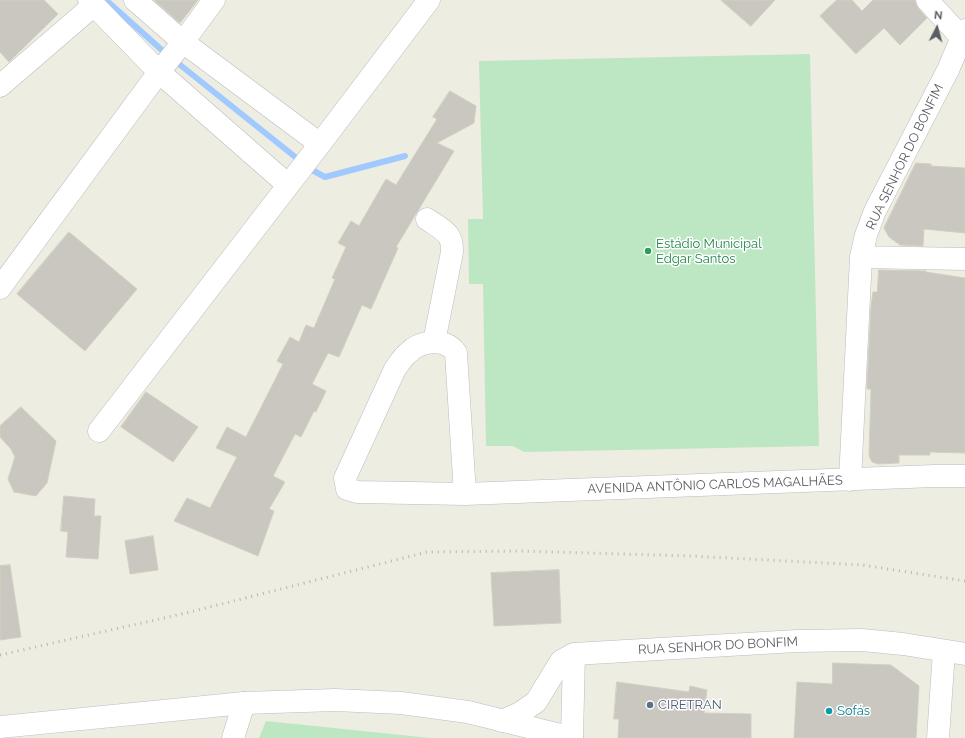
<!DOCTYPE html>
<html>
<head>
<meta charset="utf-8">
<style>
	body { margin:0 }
	#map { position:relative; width:965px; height:738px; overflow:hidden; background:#eeede2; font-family:Raleway,sans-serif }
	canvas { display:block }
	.north { position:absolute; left:917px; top:8px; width:40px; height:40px; -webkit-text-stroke:3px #fff; paint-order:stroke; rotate:6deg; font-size:11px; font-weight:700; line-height:16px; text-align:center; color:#5a5d63 }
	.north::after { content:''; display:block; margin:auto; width:14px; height:18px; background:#5a5d63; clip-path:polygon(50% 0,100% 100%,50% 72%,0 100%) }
</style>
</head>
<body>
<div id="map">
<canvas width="965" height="738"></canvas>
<div class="north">N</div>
</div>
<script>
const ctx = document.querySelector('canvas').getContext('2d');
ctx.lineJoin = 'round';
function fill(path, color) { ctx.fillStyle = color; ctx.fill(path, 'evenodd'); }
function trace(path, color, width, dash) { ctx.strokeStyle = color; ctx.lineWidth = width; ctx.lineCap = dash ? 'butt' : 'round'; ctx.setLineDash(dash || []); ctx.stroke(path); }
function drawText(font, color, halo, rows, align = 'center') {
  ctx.font = font + ' Raleway,sans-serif'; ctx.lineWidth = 3; ctx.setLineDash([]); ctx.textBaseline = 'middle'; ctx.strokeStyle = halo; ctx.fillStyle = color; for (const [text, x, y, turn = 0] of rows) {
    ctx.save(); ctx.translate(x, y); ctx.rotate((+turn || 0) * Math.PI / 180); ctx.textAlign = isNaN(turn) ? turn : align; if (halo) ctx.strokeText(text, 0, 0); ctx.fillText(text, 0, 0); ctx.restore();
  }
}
const green = new Path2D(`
	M810,54L819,446L524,452L513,446H486L483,284H469L468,219H483L479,61Z
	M266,721L430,738H259Z`);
const stream = new Path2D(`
	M106,0L164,52
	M179,64L299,160
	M312,170L325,177L405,156`);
const building = new Path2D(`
	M0,0H44L58,14L9,62L0,52Z
	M154,0H198L180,23Z
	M721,0H775L751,26Z
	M837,0H852L862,11L873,0H915L918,8L927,18L900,45L884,28L856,54L820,16Z
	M450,91L476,106L474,123L437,143L454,151L396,247L398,248L371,309L362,305L339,357L328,353L312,384L326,391L316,412L314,411L301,437L295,434L273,476L285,482L269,509L274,511L258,556L174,521L187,498L210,508L237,457L216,448L227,427L246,437L283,364L277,361L290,337L299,342L306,325L314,328L335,279L332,278L346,247L338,243L351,221L359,226L386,179L396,185L437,119L433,117Z
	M916,163L931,164V166L965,168V233L924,229L923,246L900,245L889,237L884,228Z
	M69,232L137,289L85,351L17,294Z
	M879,270L926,271V272L965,278V453L930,452V455H899V463L878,464L872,462L869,456L871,389H867V385L871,306L873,292H877Z
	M146,392L198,427L173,462L121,427Z
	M21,407L56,441L47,483L36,496L14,492L8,479L15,457L11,449L0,437V426Z
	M64,496L95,499L94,516H101L98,559L66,557L68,532L61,531Z
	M153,536L158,570L130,574L125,541Z
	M10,565L21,637L0,640V566Z
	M559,570L561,623L494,626L491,573Z
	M833,663L891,665L919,686L916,738H794L797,682L832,684Z
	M617,682L689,692L690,686L707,690L704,713L751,714V738H618L619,719H614Z`);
const street = new Path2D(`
	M89,0L159,72L288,185
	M135,0L183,42L320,144
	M927,0L961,37
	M0,86L94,5
	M427,219C442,230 453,232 452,252L434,342
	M861,257L965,259
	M0,288L159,72L183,42L214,0
	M99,431L320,144L429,0
	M850,480L861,257L866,235L875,211L948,70L965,30
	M465,494L456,353C445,336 419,341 407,354C402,358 399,364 395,369L345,478L347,489L357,492L465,494L934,476H965
	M502,721L520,713L536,702L561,661L574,654L797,641L862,640L903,644L965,654
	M233,738L244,703
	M572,738L574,654
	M938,738L944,651`);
const secondary = new Path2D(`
	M0,727L244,703L335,700L401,703L468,712L572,738`);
const rail = new Path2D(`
	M0,655L186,613L427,552L519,551L691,556L863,565L965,581`);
const markers = [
	[648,251,4,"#2e9e5b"],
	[650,705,4,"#5c6f8a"],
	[829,711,4,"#0f9aa8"]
];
const streetNames = [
	["RUA SENHOR DO BONFIM",905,157,-64],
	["AVENIDA ANTÔNIO CARLOS MAGALHÃES",715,485,-2],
	["RUA SENHOR DO BONFIM",718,646,-3]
];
const leisureNames = [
	["Estádio Municipal",656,244],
	["Edgar Santos",656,259]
];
const serviceNames = [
	["CIRETRAN",658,705]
];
const cultureNames = [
	["Sofás",837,711]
];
fill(green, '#bde6c3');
trace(stream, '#a0c9ff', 6);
fill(building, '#c9c7bf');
trace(building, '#d3cfc0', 1);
trace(street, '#babbc1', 23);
trace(secondary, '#babdc4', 23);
trace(street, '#fff', 22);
trace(secondary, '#fff', 22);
trace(rail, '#b5b6b6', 3, [1, 5]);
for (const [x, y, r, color] of markers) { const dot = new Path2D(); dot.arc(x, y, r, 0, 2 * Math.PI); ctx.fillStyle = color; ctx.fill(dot); trace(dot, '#fff', 1.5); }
drawText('13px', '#5a5d63', '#fff', streetNames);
drawText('13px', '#27864d', '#fff', leisureNames, 'left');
drawText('13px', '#4e5e75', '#fff', serviceNames, 'left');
drawText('13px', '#0d838f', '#fff', cultureNames, 'left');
</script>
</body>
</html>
